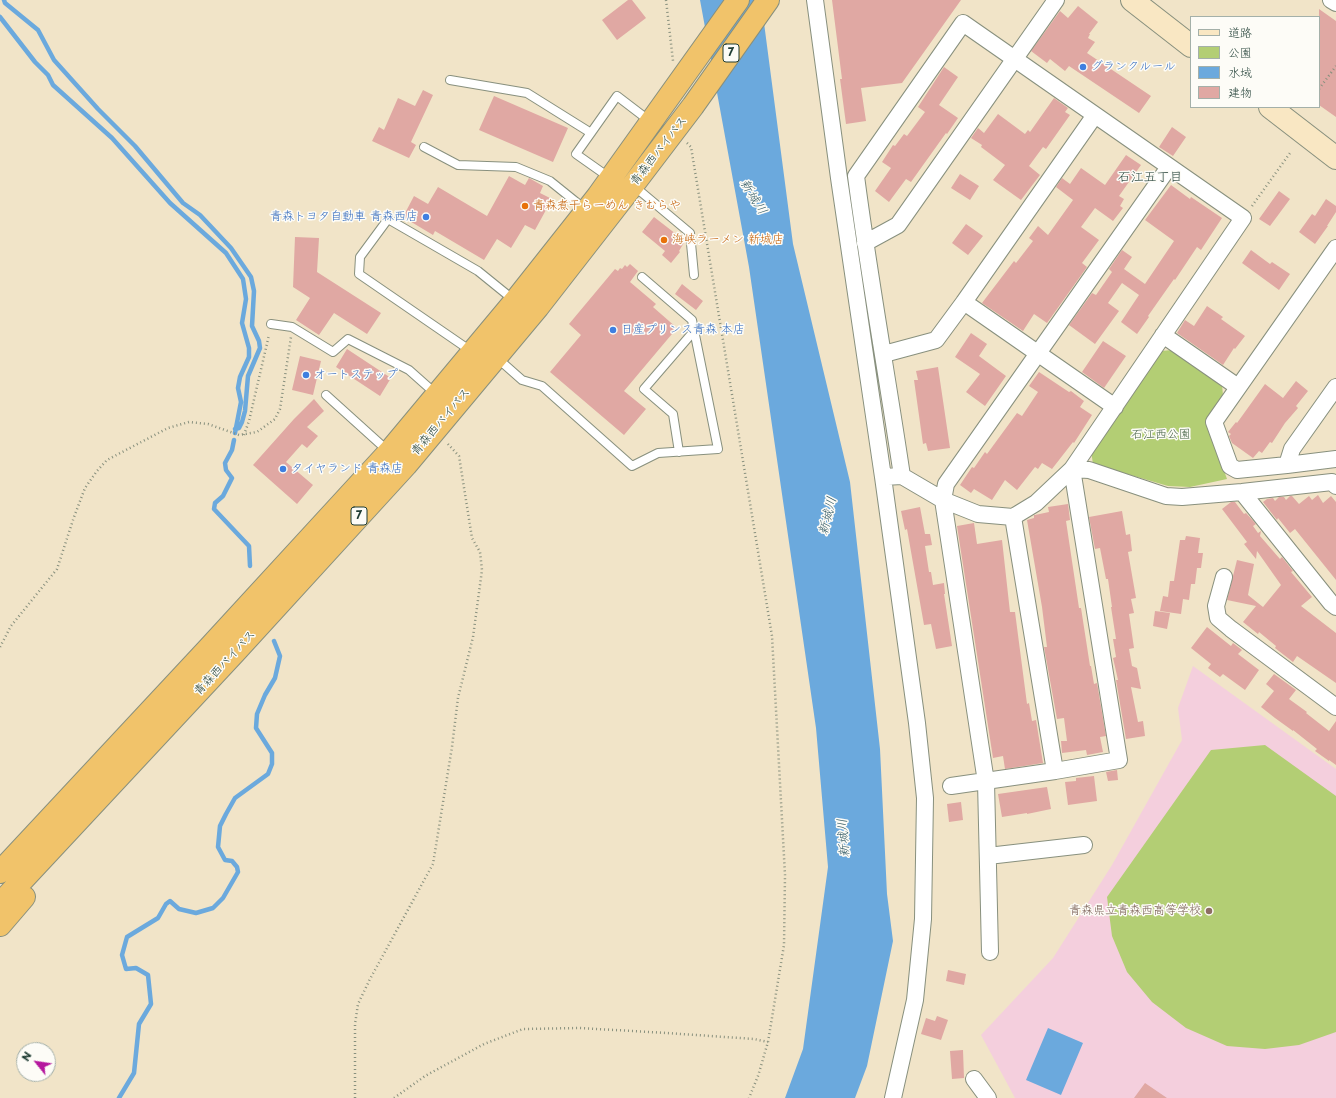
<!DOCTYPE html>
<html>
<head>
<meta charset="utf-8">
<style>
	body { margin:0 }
	#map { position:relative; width:1336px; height:1098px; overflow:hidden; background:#f1e4c8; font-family:"Playpen Sans","Klee One",sans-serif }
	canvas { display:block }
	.legend { position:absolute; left:1190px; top:16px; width:130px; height:92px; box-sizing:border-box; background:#fdfcf7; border:1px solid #a4b0a9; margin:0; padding:5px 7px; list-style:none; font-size:12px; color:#1f3d34 }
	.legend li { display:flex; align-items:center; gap:8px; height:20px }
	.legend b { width:20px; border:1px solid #a4b0a9 }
	.north { position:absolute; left:16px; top:1042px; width:40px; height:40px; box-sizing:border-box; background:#fdfcf7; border:1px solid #a4b0a9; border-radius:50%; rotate:300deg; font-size:11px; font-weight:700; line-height:16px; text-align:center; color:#1f3d34 }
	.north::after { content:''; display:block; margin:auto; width:14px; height:18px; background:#b5179e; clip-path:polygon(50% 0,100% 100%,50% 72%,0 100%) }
</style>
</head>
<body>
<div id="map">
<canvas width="1336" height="1098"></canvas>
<ul class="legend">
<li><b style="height:5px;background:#f9e7c3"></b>道路</li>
<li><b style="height:11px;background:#b3ce74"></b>公園</li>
<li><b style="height:11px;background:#6ba9dd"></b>水域</li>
<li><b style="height:11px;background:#e0a8a3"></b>建物</li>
</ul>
<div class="north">N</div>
</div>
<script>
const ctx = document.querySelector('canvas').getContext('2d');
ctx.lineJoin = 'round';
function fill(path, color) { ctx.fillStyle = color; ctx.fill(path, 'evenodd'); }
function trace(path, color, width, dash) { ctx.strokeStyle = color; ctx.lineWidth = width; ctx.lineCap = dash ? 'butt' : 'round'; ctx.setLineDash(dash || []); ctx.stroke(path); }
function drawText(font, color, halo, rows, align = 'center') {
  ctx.font = font + ' "Playpen Sans","Klee One",sans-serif'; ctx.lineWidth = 3; ctx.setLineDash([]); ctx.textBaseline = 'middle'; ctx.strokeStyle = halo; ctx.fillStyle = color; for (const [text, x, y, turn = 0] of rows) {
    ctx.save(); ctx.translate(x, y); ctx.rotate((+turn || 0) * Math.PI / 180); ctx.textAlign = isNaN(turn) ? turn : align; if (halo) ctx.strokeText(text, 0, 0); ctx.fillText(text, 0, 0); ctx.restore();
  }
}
const built = new Path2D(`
	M1193,666L1336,769V1098H1015L981,1035L1053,958L1112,865L1182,740L1178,708Z`);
const green = new Path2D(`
	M1172,350L1222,384L1223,396L1206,420L1227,479L1190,487L1168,486L1093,464L1091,451L1161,351Z
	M1265,745L1336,796V1032L1299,1045L1265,1049L1227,1046L1186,1028L1152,1002L1127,972L1112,936L1107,897L1211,750Z`);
const water = new Path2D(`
	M700,0H761L793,244L850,482L880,749L887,894L893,941L867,1066L855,1098H785L803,1049L828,867L816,728L749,267Z
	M1048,1028L1083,1043L1061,1095L1026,1080Z`);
const stream = new Path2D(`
	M4,0L5,3L38,30L54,60L98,109L135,146L183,203L200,215L231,248L251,277L254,291L252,326L259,341L260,348L248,376L245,411L242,422L239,428L235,429
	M0,17L35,62L48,75L53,85L112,138L170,203L226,253L243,279L246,299L242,323L249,348V357L240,377L238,388L241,402L235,433
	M234,440L232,450L225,463L226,470L232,478L223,496L215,503L214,509L249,546L250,566
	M119,1098L134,1073L139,1024L151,1004L148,975L136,968L126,969L122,955L127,937L158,918L166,904L170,901L179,909L196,913L213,908L223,898L238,872L237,867L232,861L225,860L218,847L220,826L226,814L235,798L268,774L272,764V753L256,728L257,714L265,695L275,678L280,656L274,641`);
const building = new Path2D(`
	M628,0H632L646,18L617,40L602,20Z
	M832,0H961L902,83L861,88L866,121L846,124L840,79H842Z
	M1078,6L1098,22L1089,34H1090L1088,38L1095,42L1087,53L1151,96L1139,113L1069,66L1065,71L1050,59L1047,63L1031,51L1060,11L1068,18Z
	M1319,9L1336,21V117L1319,105Z
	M944,67L958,77L939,105L958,118L947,134L946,133L911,182L906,179L889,202L875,191L891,168L882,162L893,145L895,146L904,134L907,136L925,112L918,107Z
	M423,90L433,95L411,142L416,145L409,158L372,141L379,127L384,130L398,98L415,106Z
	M494,96L568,128L553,162L479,130Z
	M1054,98L1068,108L1065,112L1070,115L1046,149L1043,147L1029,166L1040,175L1021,200L993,180L1005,165L981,147L982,145L971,138L978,128L984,133L998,114L1025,134L1028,130L1030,132Z
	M1172,127L1186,137L1173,156L1159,147Z
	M1126,155L1141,165L1119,196L1124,199L1120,206L1123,208L1113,221L1095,208L1081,227L1099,240L1082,263L1087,267L1047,323L1034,314L1023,331L982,303L1014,261L1016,263L1033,241L1029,238L1038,226L1048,235L1073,200L1056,187L1062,178L1070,184L1081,168L1105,185Z
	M960,174L979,186L970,200L951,188Z
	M509,176L525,185L529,178L543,186L540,193L552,199L535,230L525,225L511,248L497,239L484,260L435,231L433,235L403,217L414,196L428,204L438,187L487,216Z
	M1171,185L1190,199L1191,197L1222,218L1201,250L1197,247L1175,280L1174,279L1148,316L1149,317L1137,334L1121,322L1139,295L1122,283L1108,303L1119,311L1095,344L1069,325L1092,293L1096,295L1112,272L1109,269L1122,250L1132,257L1124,269L1145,284L1174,241L1145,220Z
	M1279,191L1290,199L1270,226L1259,219Z
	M1326,199L1336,206V212L1327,226H1328L1315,244L1299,232L1312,214L1315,216Z
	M654,217L685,241L679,251L680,252L671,263L662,255L665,251L642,232Z
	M966,224L983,236L968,255L952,243Z
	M295,237L319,238L317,272L381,313L367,334L334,313L319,335L296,320L310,298L293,287Z
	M1251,250L1270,264L1272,262L1290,274L1279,290L1242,263Z
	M630,264L638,271L630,282L656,304L653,307L677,328L624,391L646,409L624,435L550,372L581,335L569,324L615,269L618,271L620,268L622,269L625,265L627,267Z
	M682,284L703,301L696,310L675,294Z
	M1207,306L1223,317L1221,319L1245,336L1235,349L1234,348L1223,365L1177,333L1185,320L1194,326Z
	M971,333L987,344L979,356L1006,376L985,406L966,392L980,374L955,357Z
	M1103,341L1126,356L1104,388L1082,372Z
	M347,349L391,378L380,396L336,367Z
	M300,356L321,361L313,395L292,390Z
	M938,367L950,448L928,451L926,443L923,444L914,380H918L916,371Z
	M1039,372L1069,392L1071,391L1084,401L1080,407L1092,415L1074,443L1073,442L1052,469L1042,463L1038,469L1035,467L1017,490L1005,480L992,500L974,489L971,493L960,485L972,467L974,468L985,452L987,454L1017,413L1022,416L1038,392L1029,386Z
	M1296,381L1308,391L1296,406L1298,408L1285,423L1272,443L1270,442L1262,453L1259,451L1253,458L1232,443L1229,436L1231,434L1228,432L1236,422L1237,423L1265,384L1283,398Z
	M314,399L324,411L307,427L318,436L307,448L302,444L286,462L313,485L297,504L253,465L294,419Z
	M1318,495L1323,503L1331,496L1336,502V580L1295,529L1290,533L1278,518L1277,520L1263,502L1267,499L1273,498L1275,501L1279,497H1284L1286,500L1290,496H1292L1299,504L1309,496L1312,500Z
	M1231,502H1235L1244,514L1246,513L1256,524L1253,526L1258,533L1261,531L1260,536L1280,559L1282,557L1293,571L1291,572L1312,597L1301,606L1336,633V683L1297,656L1293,662L1275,648L1276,646L1259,632L1258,634L1243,622L1256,606L1227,600L1237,560L1254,564L1248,595L1263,607L1281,585L1257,551L1256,559L1244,544L1247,542L1222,509Z
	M1068,504L1070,520L1066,521L1079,608H1081L1090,666H1091L1094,684L1097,683L1106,736L1100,737L1103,752L1087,755L1086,750L1062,753L1061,741H1067L1064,718L1057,719L1044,647H1047L1042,607L1027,520L1034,518V515H1035L1049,512L1048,507Z
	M920,507L925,534H930L932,545L925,546L929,572H931L933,585L944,583L945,594H944L952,646L936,649L931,624L924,625L907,529L905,530L901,511Z
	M1122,511L1126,535L1130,534L1132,551L1128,552L1136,598L1131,599L1134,613L1129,614L1134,648L1129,649L1132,666L1137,668L1141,689L1131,687L1138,722L1143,721L1145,736L1126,739L1116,680H1118L1113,658L1116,657L1113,639H1116L1111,607H1112L1108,579H1106L1100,548L1095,549L1089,517Z
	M974,523L977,544L1002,540L1010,612H1015L1027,704L1029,703L1032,721L1036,720L1043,763L1005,769L1003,756L993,758L957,526Z
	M1186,536L1200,538L1198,553H1203L1201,568H1197L1195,584H1191L1189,600L1183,599L1181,614L1160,611L1163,596L1168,597L1170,581H1174L1180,540H1185Z
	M1155,611L1170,613L1167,629L1153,626Z
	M1207,627L1231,646L1233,643L1242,650L1238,654L1259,670L1245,690L1223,674L1220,677L1208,668L1211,664L1191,648Z
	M1274,674L1296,690L1289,699L1307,712L1306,713L1329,731L1336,721V765L1329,760V761L1315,751L1317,749L1293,730V731L1275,718L1261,707L1274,691L1266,684Z
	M1117,770L1118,780L1108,781L1106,772Z
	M1094,776L1097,801L1068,805L1065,782L1076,781V778Z
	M1047,787L1051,809L1027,814V813L1002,817L998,794Z
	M961,802L963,820L949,822L947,804Z
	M948,970L966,974L964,985L946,981Z
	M937,1016L948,1020L941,1040L921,1034L926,1018L935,1021Z
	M963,1050L964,1078L952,1079L950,1051Z
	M1145,1083L1167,1098H1134Z`);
const path = new Path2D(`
	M666,0L673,61
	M1319,89L1336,66
	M687,143L691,147L772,636L785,875L784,945L768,1042L758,1076L749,1098
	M1252,206L1290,153
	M244,435L249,421L269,335
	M0,647L11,626L57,569L74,517L85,488L97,471L107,460L168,428L189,422L208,424L239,435L257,432L275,419L280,409L291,337
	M355,1098V1024L358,1004L370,979L433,864L452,747L458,698L473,637L482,570L480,552L472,538L459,456L447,443
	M394,1098L425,1076L484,1044L523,1029L580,1028L667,1033L754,1039L768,1042`);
const lane = new Path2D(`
	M450,80L527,93L591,133
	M424,147L458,165L516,167L550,181L586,210
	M610,178L576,154L617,96L651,122
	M634,186L690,233L694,275
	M271,324L292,327L333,352L348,339L409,370L436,394
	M471,351L359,274L360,257L388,219L478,271L515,301
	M496,357L522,380L542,386L632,466L658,453L718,449L692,320L642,277
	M326,395L388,451
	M679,452L673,414L644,389L694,331`);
const street = new Path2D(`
	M815,0L839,178L883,477
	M1331,0L1336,3
	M865,243L898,225L1056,0
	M1336,248L1214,422L1230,466L1237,470L1287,465L1336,459
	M964,302L1115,407
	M1163,335L1238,387
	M884,354L936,340L964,302L1095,115
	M1287,465L1292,449L1336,387
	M902,476C887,375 869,276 856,176L963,23L1243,218L1072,469L1119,760L1055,771L951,786
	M1242,492L1331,603L1336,607
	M943,500L986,782L990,952
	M943,500L978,514L1013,517L1036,503L1072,469L1089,470L1166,496L1182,497L1242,492L1332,482L1336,486
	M1013,517L1055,771
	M1224,577L1216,606L1218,618L1231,629L1336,707
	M988,856L1084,845
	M974,1079L988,1098
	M893,1098L915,1000L923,919L925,798L917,723L883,477L902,476L943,500L946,484L1169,167`);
const secondary = new Path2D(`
	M1132,0L1191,46
	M1270,107L1336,158`);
const highway = new Path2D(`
	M0,872L209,648L389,452L515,301L598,196L738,0
	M0,904L235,652L406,465L538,307L633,185L693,106L768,0
	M0,925L24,897`);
const markers = [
	[1083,67,4,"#3f7fe0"],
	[525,206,4,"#e8710a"],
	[426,217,4,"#3f7fe0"],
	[664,240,4,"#e8710a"],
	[613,330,4,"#3f7fe0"],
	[306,375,4,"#3f7fe0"],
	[283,469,4,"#3f7fe0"],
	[1209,911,4,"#8d6e63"]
];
const shields = [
	[731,53,16],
	[359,516,16]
];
const shieldNames = [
	["7",731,53],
	["7",359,516]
];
const shopNames = [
	["グランクルール",1091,67],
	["青森トヨタ自動車 青森西店",418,217,"right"],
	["日産プリンス青森 本店",621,330],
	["オートステップ",314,375],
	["タイヤランド 青森店",291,469]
];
const streetNames = [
	["青森西バイパス",659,151,-52],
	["青森西バイパス",441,422,-50],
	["青森西バイパス",225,663,-47]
];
const foodNames = [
	["青森煮干らーめん きむらや",533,206],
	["海峡ラーメン 新城店",672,240]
];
const parkNames = [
	["石江西公園",1161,435]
];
const educationNames = [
	["青森県立青森西高等学校",1201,911]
];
const neighbourhoodNames = [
	["石江五丁目",1150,177]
];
const waterNames = [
	["新城川",753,197,58],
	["新城川",828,516,-76],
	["新城川",844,838,-94]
];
fill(built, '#f4cfdd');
fill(green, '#b3ce74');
fill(water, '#6ba9dd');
trace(stream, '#6ba9dd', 4.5);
fill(building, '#e0a8a3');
trace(lane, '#88907e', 10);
trace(street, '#88907e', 18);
trace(secondary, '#88907e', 24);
trace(highway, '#88907e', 24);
trace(path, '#88907e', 2.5, [1, 3]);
trace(lane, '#fff', 8);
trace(street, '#fff', 16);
trace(secondary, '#f9e7c3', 22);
trace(highway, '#f1c36a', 22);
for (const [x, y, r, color] of markers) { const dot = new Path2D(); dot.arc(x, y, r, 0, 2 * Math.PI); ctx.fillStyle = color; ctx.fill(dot); trace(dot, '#fdfcf7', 1.5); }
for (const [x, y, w] of shields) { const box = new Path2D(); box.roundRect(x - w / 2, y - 9, w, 18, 3); ctx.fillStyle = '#fdfcf7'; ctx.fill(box); trace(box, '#1f3d34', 1); }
drawText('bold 11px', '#1f3d34', null, shieldNames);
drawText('12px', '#366cbe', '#fdfcf7', shopNames, 'left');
drawText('12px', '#1f3d34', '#fdfcf7', streetNames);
drawText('12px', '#c56008', '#fdfcf7', foodNames, 'left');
drawText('12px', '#446144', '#fdfcf7', parkNames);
drawText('12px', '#785e54', '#fdfcf7', educationNames, 'right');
drawText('13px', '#1f3d34', '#fdfcf7', neighbourhoodNames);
drawText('italic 13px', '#365d67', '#fdfcf7', waterNames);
</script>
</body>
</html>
